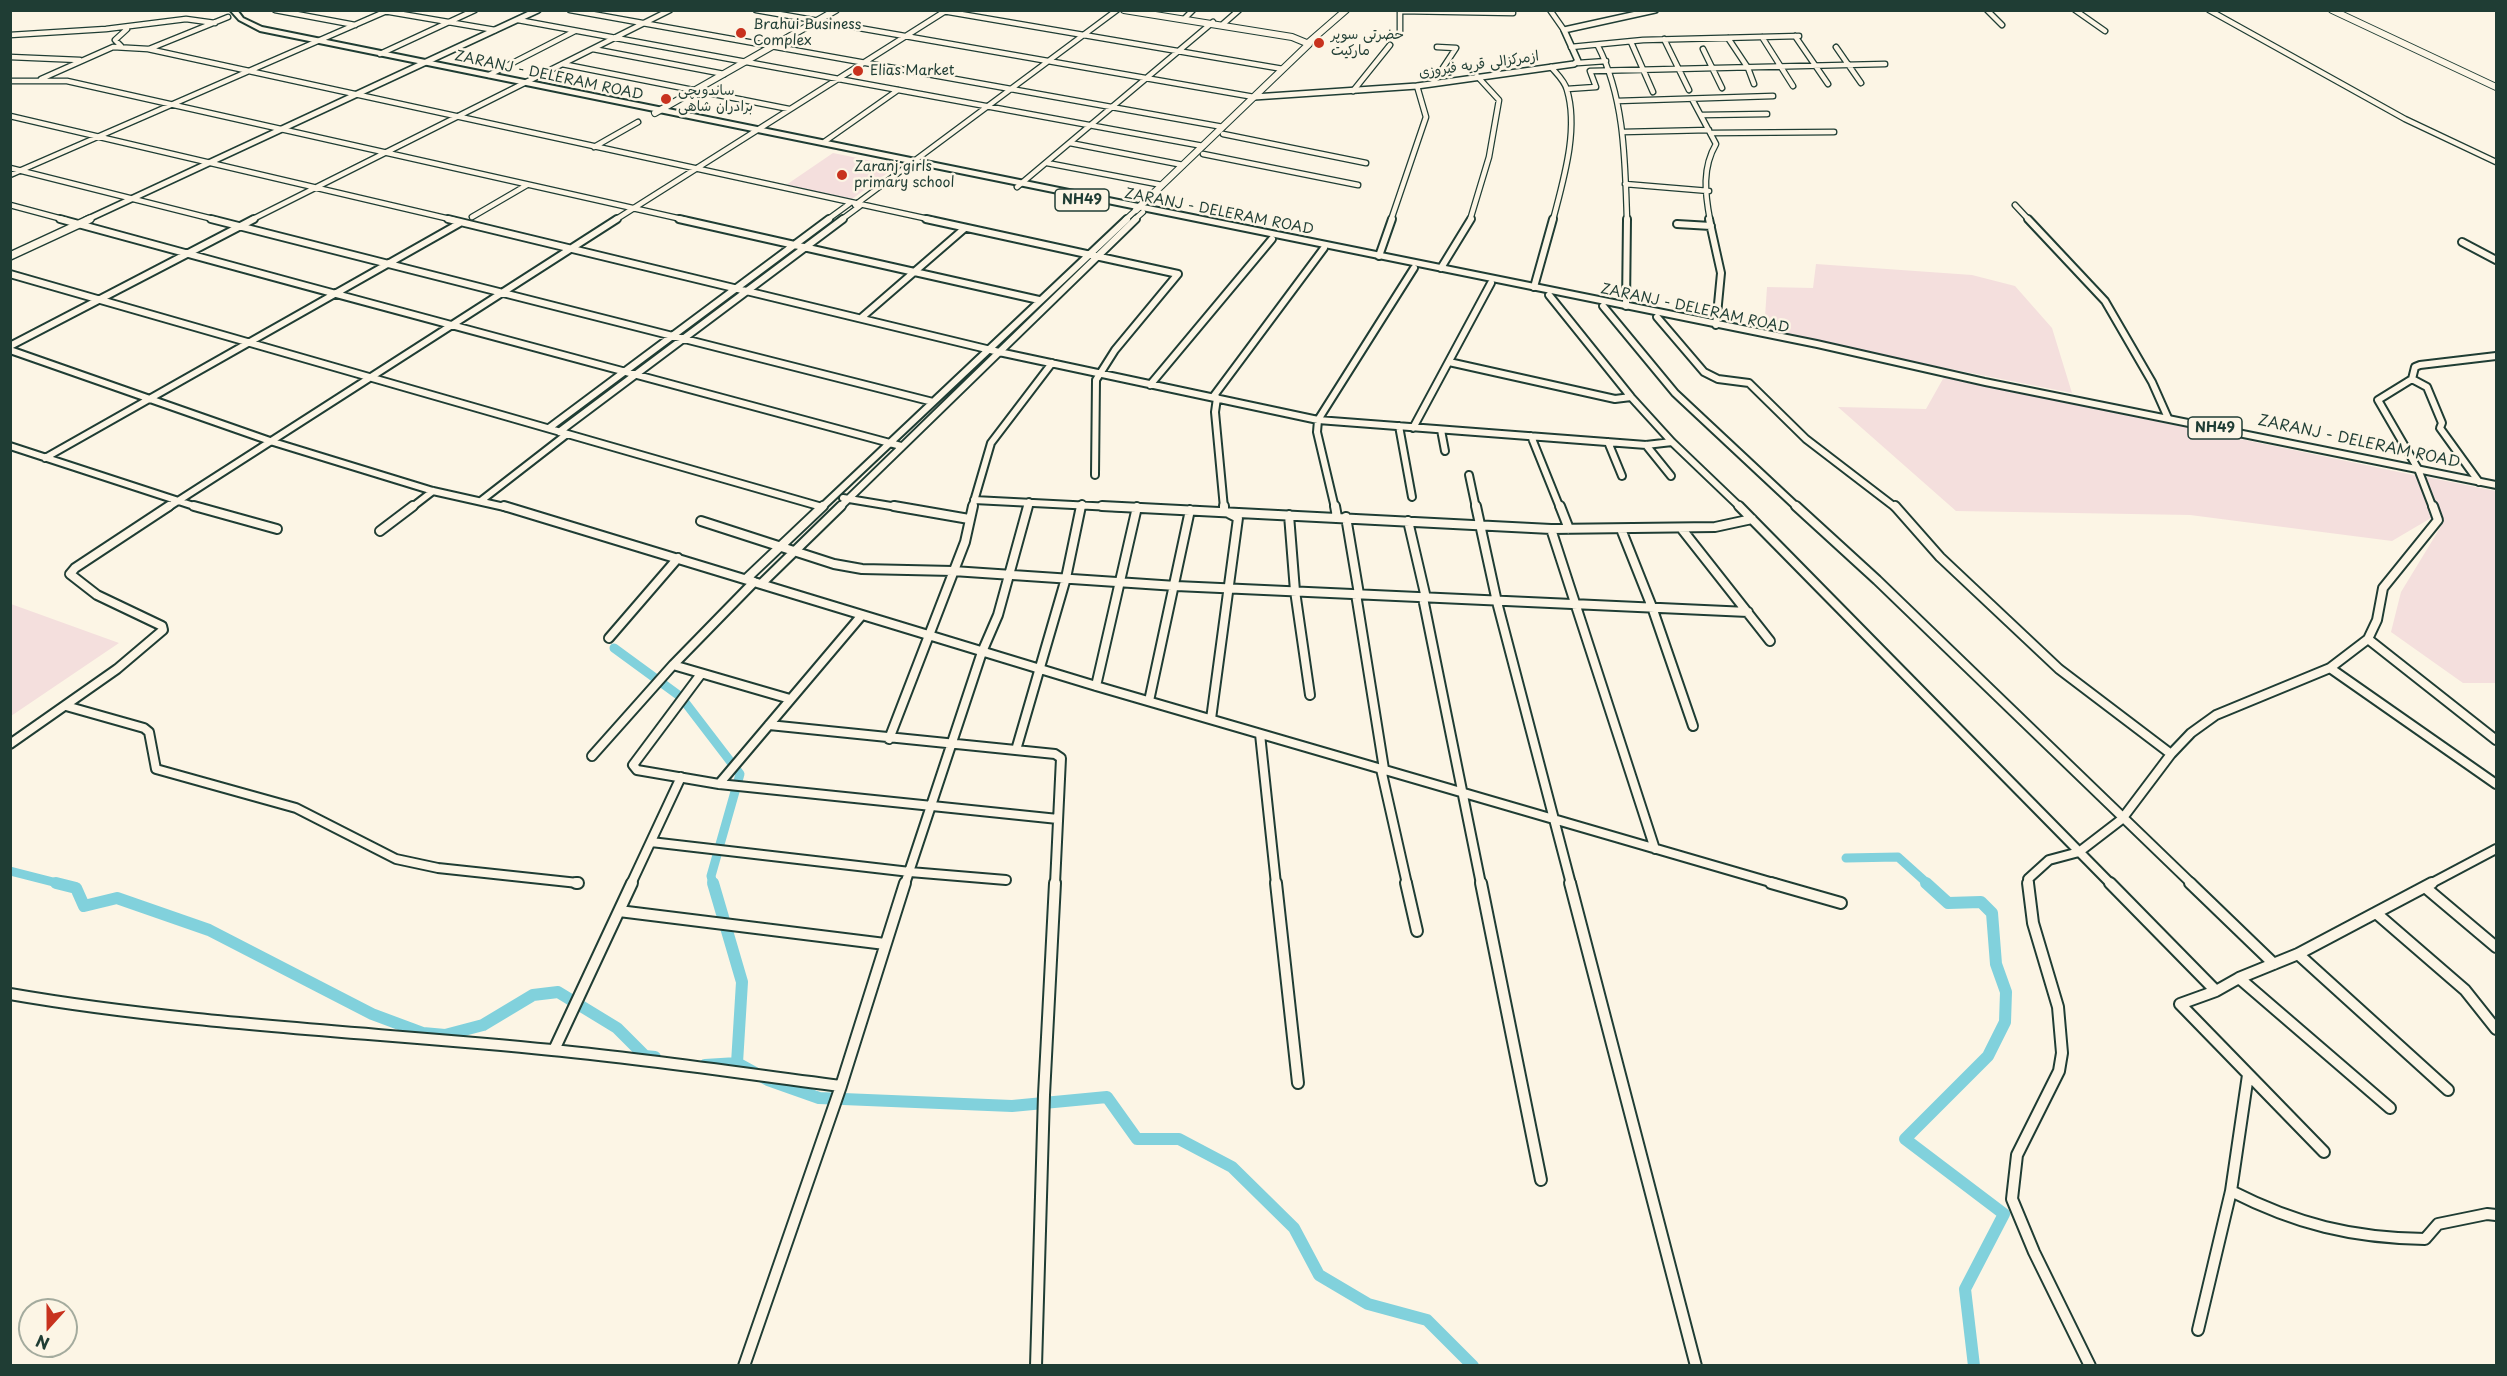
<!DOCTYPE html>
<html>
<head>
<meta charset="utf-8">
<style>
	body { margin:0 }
	#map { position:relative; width:2507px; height:1376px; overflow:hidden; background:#fcf5e5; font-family:"Playpen Sans",sans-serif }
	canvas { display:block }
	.frame { position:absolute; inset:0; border:12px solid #1f3d34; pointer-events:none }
	.north { position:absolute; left:18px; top:1298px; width:60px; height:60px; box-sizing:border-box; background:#fcf5e5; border:2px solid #a4ab9e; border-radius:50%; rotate:201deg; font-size:16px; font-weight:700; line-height:24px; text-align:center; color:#1f3d34 }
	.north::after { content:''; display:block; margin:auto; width:21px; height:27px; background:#c8321e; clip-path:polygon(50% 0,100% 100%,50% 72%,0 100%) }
</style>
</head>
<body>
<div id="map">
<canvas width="2507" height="1376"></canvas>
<div class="frame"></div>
<div class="north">N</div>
</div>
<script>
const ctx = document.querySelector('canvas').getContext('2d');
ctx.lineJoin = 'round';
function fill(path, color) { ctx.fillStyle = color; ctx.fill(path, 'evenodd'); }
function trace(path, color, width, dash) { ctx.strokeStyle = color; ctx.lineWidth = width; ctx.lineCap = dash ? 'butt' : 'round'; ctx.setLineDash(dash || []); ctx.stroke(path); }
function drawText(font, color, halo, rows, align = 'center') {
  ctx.font = font + ' "Playpen Sans","Playpen Sans Arabic",sans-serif'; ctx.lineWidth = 5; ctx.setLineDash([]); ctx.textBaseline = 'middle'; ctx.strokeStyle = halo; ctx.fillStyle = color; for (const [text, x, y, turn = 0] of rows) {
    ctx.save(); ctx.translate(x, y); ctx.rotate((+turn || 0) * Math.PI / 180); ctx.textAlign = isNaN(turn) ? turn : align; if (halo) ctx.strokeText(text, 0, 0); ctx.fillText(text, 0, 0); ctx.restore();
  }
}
const built = new Path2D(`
	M833,153L897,166L852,199L786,185Z
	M1816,264L1972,275L2015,286L2052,328L2072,393L1764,332L1767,287L1813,288Z
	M1944,377L2418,476L2431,518L2392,541L2190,515L1956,511L1838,407L1926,409Z
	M2426,477L2496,491V683H2463L2391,632L2401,592L2443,523Z
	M11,604L119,643L11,716Z`);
const canalFar1 = new Path2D(`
	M614,648L681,697L740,774L711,876L713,884
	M1846,858L1898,857L1928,884
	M10,871L61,884`);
const canal = new Path2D(`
	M56,883L76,888L84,906L117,898L209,930L372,1014L423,1033L445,1035L483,1025L533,995L558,992L617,1028L645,1056L655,1057
	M713,883L742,982L737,1063
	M1926,883L1948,903L1981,902L1992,913L1996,964L2006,992L2005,1022L1988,1056L1905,1139L2004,1214L1965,1289L1974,1366
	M705,1065L737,1063L768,1080L819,1098L1012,1106L1107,1097L1137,1139H1179L1232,1167L1294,1228L1319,1275L1368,1304L1427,1320L1473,1366`);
const minorFar3 = new Path2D(`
	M275,10L355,25
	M570,10L1223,127
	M756,10L1254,97
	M1400,10V33
	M1550,10L1564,30
	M1987,10L2002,25
	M2075,10L2105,31
	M2209,10L2405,119L2496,162
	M384,11L495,30
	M943,11L1283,69
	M1400,11L1513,13
	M1185,18L1193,10
	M518,20L1203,146
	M1223,24L1239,10
	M10,35L106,29L186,19L215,23
	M1795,36L1828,84
	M1762,37L1793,86
	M1728,38L1748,68L1754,84
	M1664,39L1689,90
	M1631,42L1653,92
	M121,46L115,40L127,29
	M1598,46C1625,99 1625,162 1627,220
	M1571,47L1643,40L1799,36
	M1836,47L1861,83
	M149,49L228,17
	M593,49L724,74
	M1703,49L1722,88
	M380,54L475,10
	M10,57L80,60
	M1578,63L1606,61
	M562,64L789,109
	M1551,67C1557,74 1565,81 1567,90C1579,130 1563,181 1553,220
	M489,75L575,31
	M41,79L113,47L148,49L933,220
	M10,81H67L686,220
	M1433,83L1456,48L1437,47
	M1567,89L1596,87L1590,71L1885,64
	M1353,91L1390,45
	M1692,99L1716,144C1702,168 1705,193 1710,220
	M1617,101L1773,96
	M1702,115L1767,114
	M10,116L454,220
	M1623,132L1709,130
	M1711,133L1834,132
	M1223,134L1366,163
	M824,142L898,90
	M1070,143L1183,165
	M594,147L638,122
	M1203,154L1358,185
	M1047,163L1162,185
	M10,168L217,220
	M10,175L389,10
	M1625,184L1709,191
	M1017,187L1213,22
	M10,205L66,220
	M855,205L1117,10
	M2015,205L2029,220
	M472,217L527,185
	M251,220L670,10
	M615,220L947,10
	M827,220L849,204
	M841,220L860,206
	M1125,220L1136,210
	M1134,220L1143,212
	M1391,220L1426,117L1417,86
	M1470,220L1489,157L1499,100L1477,76`);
const minorFar2 = new Path2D(`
	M60,219C340,296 621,370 901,446
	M211,219L933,402
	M448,219L999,352L1318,420L1646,445L1672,442
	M679,219L1039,300
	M926,219L1178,274L1115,350L1096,380L1095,475
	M1709,219L1721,273L1716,325
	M2028,219L2105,301L2152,382L2168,418
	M1677,224L1711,226
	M2462,242L2496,260
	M1379,256L1392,219
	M1441,268L1471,219
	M10,274L822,507
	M1534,287L1553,219
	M1549,295L1631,397L1672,442L1741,508
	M1603,306L1675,393L1798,508
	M1626,306L1627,219
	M1657,317L1704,372L1718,379L1749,383L1806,439L1896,508
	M861,318L965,228
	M10,346L254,219
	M10,350L270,441L433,491L509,508
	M1449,362L1615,399L1631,397
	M2412,379L2427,387L2442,423L2440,428L2479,482
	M1150,385L1272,239
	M1213,397L1324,248
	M1217,398L1215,412L1224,508
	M1399,426L1412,497
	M549,428L829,219
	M1413,428L1491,283
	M1441,430L1445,451
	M559,432L843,219
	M1531,436L1560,508
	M1608,442L1622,476
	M1646,445L1671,476
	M10,446L200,508
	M45,458L460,223
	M1469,475L1476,508
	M843,498L903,508
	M482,500L567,434
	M974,500L1132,508
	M167,508L617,219
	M411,508L433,491
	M821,508L1127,219
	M839,508L1136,219
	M972,508L991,443L1052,363
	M1027,508L1029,502
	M1081,508L1082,504
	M1335,508L1317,432L1318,420L1414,268
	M2433,508L2418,469L2378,400L2412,379L2415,367L2420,365L2496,356`);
const minorFar1 = new Path2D(`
	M194,506L277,529
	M504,506L1096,686L1777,884
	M894,506L969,519
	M1102,506L1551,529L1715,527L1752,519
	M1335,506L1337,517
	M1476,506L1497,602L1571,884
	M1560,506L1569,529
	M1739,506L2111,884
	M1796,506L1877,580L2192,884
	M1895,506L1940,557L2059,669L2171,754
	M1289,515L1295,591L1310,695
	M1346,517L1359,594
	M701,521L834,564L862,569L953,571L1176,586L1748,612
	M1408,521L1426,598
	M1681,528L1770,641
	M1551,529L1655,849
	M1621,529L1652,607L1693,726
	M380,531L413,506
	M746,579L823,506
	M761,584L841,506
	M1356,594L1384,769
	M1423,598L1481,884
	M609,638L678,558
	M2368,639L2496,740
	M673,665L790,699
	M2330,668L2496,784
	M701,674L633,765L637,770L719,784L1058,819
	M1096,686L1137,507
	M1149,701L1190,510
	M66,706L144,728L149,732L156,769L296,808L396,859L438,868L578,883
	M1211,719L1238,518L1224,511V506
	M769,725L1055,754L1061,758L1055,884
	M1260,734L1276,884
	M889,739L965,542L973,506
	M10,744L117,669L163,630L162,626L97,595L70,574L75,568L169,506
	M1016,750L1066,578L1081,506
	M592,756L673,665L754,582
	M1381,769L1407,884
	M719,784L862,615
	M651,842L910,872L1006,880
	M631,884L681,777
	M905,884L982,652L998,615L1028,506
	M2029,884L2028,879L2049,860L2079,852L2122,819L2171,754L2191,733L2216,715L2330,668L2368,639L2377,620L2383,588L2438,520L2433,506
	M2430,884L2496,849`);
const minor = new Path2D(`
	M576,883H578
	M1276,883L1298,1083
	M1406,883L1417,931
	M1481,883L1541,1180
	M1570,883L1696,1366
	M1771,883L1841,903
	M2028,883L2033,923L2058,1007L2062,1053L2059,1071L2017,1155L2012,1199L2034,1252L2090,1366
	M2110,883L2216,991L2239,978L2390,1108
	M2190,883L2274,964
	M2426,888L2496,947
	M619,911L885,944
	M2376,913L2465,990L2496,1029
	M2298,954L2448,1090
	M2239,978L2298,954L2432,883
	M2216,991L2180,1004L2324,1152
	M10,994C189,1025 372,1032 552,1050C649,1059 745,1074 841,1086
	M554,1050L632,883
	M2231,1191C2296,1224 2352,1238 2425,1239L2438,1224L2487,1214L2496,1215
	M2198,1330L2231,1191L2248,1075
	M744,1366L841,1086L905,883
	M1036,1366L1044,1095L1055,883`);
const tertiaryFar1 = new Path2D(`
	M1254,97L1417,86L1574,64L1578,61L1564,30L1655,10
	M86,220L538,10`);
const tertiary = new Path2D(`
	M10,256L90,219`);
const secondary = new Path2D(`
	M1124,10L1292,37L1309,44L1136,210
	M2332,10L2496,87
	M1308,43L1346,10
	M655,113L836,10`);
const trunk = new Path2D(`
	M230,10H237L243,18L262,27L1817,341L1985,379L2496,482V488L1985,385L1817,347L260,31L239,20Z`);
const markers = [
	[741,33,6,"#c8321e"],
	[1319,43,6,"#c8321e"],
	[858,71,6,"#c8321e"],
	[666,99,6,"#c8321e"],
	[842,175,6,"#c8321e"]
];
const farPoinames = [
	["Brahui Business",753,25],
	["Complex",753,41],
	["حضرتی سوپر",1331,35],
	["مارکیت",1331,51],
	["Elias Market",870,71],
	["ساندویچی",678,91],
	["برادران شاهی",678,107],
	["Zaranj girls",854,167],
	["primary school",854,183]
];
const farStreetnames = [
	["ازمرکزالی قریه فیروزی",1479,65,-8],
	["ZARANJ - DELERAM ROAD",549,76,12],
	["ZARANJ - DELERAM ROAD",1219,212,11],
	["ZARANJ - DELERAM ROAD",1695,309,12]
];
const shields = [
	[1082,200,54],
	[2215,428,54]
];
const shieldNames = [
	["NH49",1082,200],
	["NH49",2215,428]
];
const streetNames = [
	["ZARANJ - DELERAM ROAD",2359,442,12]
];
fill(built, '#f4dfdd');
trace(canalFar1, '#81d1dc', 9);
trace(canal, '#81d1dc', 12);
trace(minorFar3, '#1f3d34', 7);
trace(minorFar2, '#1f3d34', 10);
trace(minorFar1, '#1f3d34', 12);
trace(minor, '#1f3d34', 14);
trace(tertiaryFar1, '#1f3d34', 8);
trace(tertiary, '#1f3d34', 10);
trace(secondary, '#1f3d34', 8);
trace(trunk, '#1f3d34', 4);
trace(minorFar3, '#fcf5e5', 4.5);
trace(minorFar2, '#fcf5e5', 6);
trace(minorFar1, '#fcf5e5', 8);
trace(minor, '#fcf5e5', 10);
trace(tertiaryFar1, '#fcf5e5', 5);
trace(tertiary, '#fcf5e5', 7);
trace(secondary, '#fcf5e5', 6);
fill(trunk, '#fcf5e5');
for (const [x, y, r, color] of markers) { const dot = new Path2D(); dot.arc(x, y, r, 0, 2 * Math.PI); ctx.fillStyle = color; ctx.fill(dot); trace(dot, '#fcf5e5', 2); }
drawText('14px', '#1f3d34', '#fcf5e5', farPoinames, 'left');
drawText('14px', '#1f3d34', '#fcf5e5', farStreetnames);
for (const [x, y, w] of shields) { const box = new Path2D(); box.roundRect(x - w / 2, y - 11, w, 22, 4.5); ctx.fillStyle = '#fcf5e5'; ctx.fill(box); trace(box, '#1f3d34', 1.5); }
drawText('bold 14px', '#1f3d34', null, shieldNames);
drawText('15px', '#1f3d34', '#fcf5e5', streetNames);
</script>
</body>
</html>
